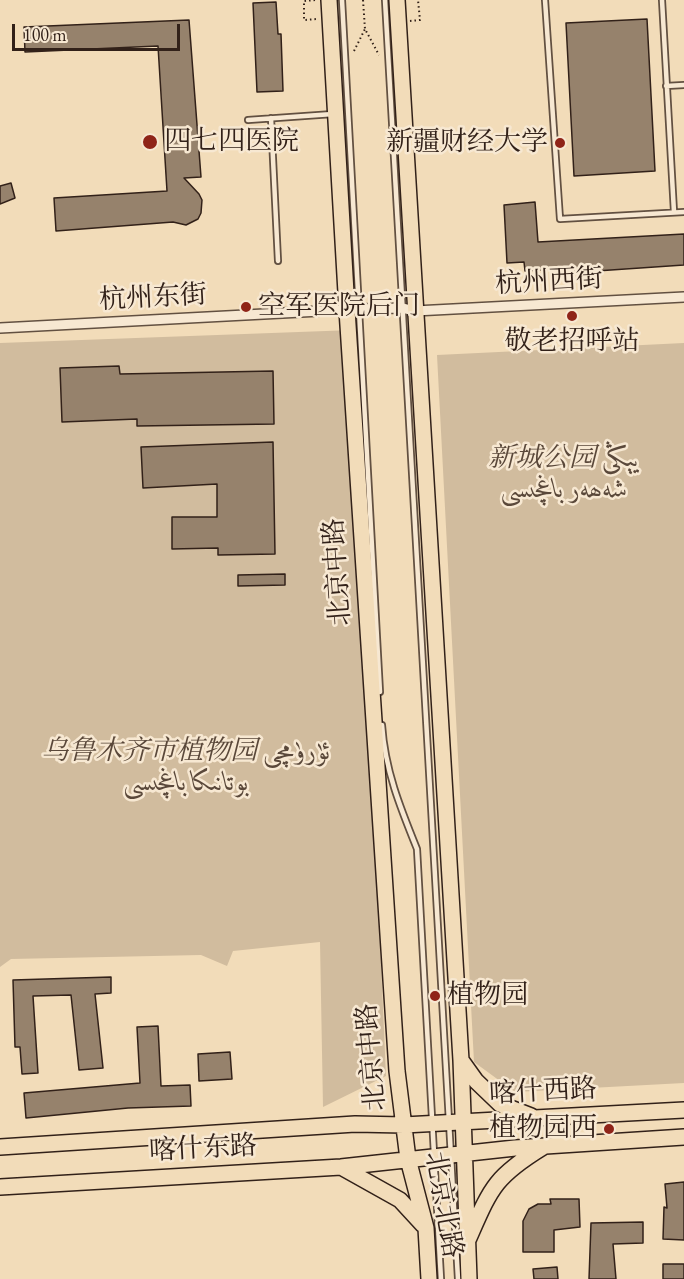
<!DOCTYPE html>
<html>
<head>
<meta charset="utf-8">
<style>
	body { margin:0 }
	#map { position:relative; width:684px; height:1279px; overflow:hidden; background:#f2dcb9; font-family:"EB Garamond",serif }
	canvas { display:block }
	.scale { position:absolute; left:12px; top:24px; width:168px; height:27px; box-sizing:border-box; border:3px solid #322119; border-top:0; padding-left:8px; font-size:18px; line-height:21px; white-space:nowrap; color:#322119; -webkit-text-stroke:4px #f7e8d2; paint-order:stroke }
</style>
</head>
<body>
<div id="map">
<canvas width="684" height="1279"></canvas>
<div class="scale">100 m</div>
</div>
<script>
const ctx = document.querySelector('canvas').getContext('2d');
ctx.lineJoin = 'round';
function fill(path, color) { ctx.fillStyle = color; ctx.fill(path, 'evenodd'); }
function trace(path, color, width, dash) { ctx.strokeStyle = color; ctx.lineWidth = width; ctx.lineCap = dash ? 'butt' : 'round'; ctx.setLineDash(dash || []); ctx.stroke(path); }
function drawText(font, color, halo, rows, align = 'center') {
  ctx.font = font + ' "EB Garamond",Amiri,"Noto Serif SC",serif'; ctx.lineWidth = 5; ctx.setLineDash([]); ctx.textBaseline = 'middle'; ctx.strokeStyle = halo; ctx.fillStyle = color; for (const [text, x, y, turn = 0] of rows) {
    ctx.save(); ctx.translate(x, y); ctx.rotate((+turn || 0) * Math.PI / 180); ctx.textAlign = isNaN(turn) ? turn : align; if (halo) ctx.strokeText(text, 0, 0); ctx.fillText(text, 0, 0); ctx.restore();
  }
}
const green = new Path2D(`
	M353,330L386,1076L323,1107L320,942L233,951L227,966L201,955L11,959L0,967V343Z
	M684,343V1083L515,1092L474,1062L437,355Z`);
const building = new Path2D(`
	M276,2L278,34H281L283,91L257,92L253,3Z
	M647,19L655,171L574,176L566,23Z
	M189,20L201,177L184,178L199,194L202,200L201,213L198,219L186,225L173,222L56,231L54,198L167,191L158,46L25,52L24,27Z
	M11,183L15,198L0,204V186Z
	M535,202L538,242L684,234V265L567,273L566,268L525,271L524,262L507,263L504,205Z
	M119,366L120,374L273,371L274,424L137,426V419L62,422L60,368Z
	M273,442L275,554L218,555V548L172,549V517H217V484L143,488L141,447Z
	M285,574V585L238,586V575Z
	M111,977V993L95,994L103,1068L79,1070L71,995L33,996L38,1073L22,1074L20,1047H15L13,980Z
	M158,1026L161,1086L190,1085L191,1106L128,1108L26,1118L24,1093L140,1083L137,1027Z
	M230,1052L232,1079L199,1081L198,1054Z
	M684,1182V1240L663,1239L664,1207L667,1208L665,1184Z
	M550,1199H579L580,1227L554,1230V1252H523V1221L529,1209L538,1204H551Z
	M643,1222V1243L613,1244L616,1279H589L591,1223Z
	M663,1264H684V1279H663Z
	M557,1267L558,1279H534L533,1269Z`);
const path = new Path2D(`
	M315,0L304,1V20L316,19
	M363,0L365,29
	M410,21L420,20L418,0
	M354,51L365,29L379,55`);
const service = new Path2D(`
	M342,0L380,692
	M385,0L458,1279
	M545,0L560,219L684,212
	M662,0L674,212
	M666,86L684,85
	M271,118L278,261
	M248,120L333,114
	M382,725C385,770 400,807 417,849L441,1279`);
const minor = new Path2D(`
	M0,328L358,309L402,308L415,311L684,297`);
const primary = new Path2D(`
	M329,0L347,310L397,1071L408,1159L426,1228L429,1279
	M397,0L461,1060L469,1279
	M461,1060L476,1081L500,1104L531,1116
	M0,1147L355,1124L404,1125L684,1110
	M341,1167L400,1200L423,1225
	M0,1187L341,1167L515,1148L684,1137
	M468,1240C491,1188 494,1177 543,1147`);
const markers = [
	[150,142,8,"#8f2418"],
	[560,143,6,"#8f2418"],
	[246,307,6,"#8f2418"],
	[572,316,6,"#8f2418"],
	[435,996,6,"#8f2418"],
	[609,1129,6,"#8f2418"]
];
const poiNames = [
	["四七四医院",164,142],
	["新疆财经大学",548,143,"right"],
	["空军医院后门",258,307],
	["敬老招呼站",572,342,"center"],
	["植物园",447,996],
	["植物园西",597,1129,"right"]
];
const streetNames = [
	["杭州西街",549,282,-3],
	["杭州东街",153,298,-3],
	["北京中路",338,572,-94],
	["北京中路",372,1057,-95],
	["喀什西路",543,1092,-3],
	["喀什东路",203,1149,-3],
	["北京北路",443,1205,80]
];
const parkNames = [
	["新城公园 يېڭى",564,459],
	["شەھەر باغچىسى",564,490],
	["乌鲁木齐市植物园 ئۈرۈمچى",186,752],
	["بوتانىكا باغچىسى",186,783]
];
fill(green, '#d1bc9e');
fill(building, '#96826c');
trace(building, '#322119', 1.5);
trace(service, '#625041', 8);
trace(minor, '#625041', 12);
trace(primary, '#322119', 18);
trace(path, '#322119', 2, [1.5, 3]);
trace(service, '#f7e8d2', 4.5);
trace(minor, '#f7e8d2', 9);
trace(primary, '#f2dcb9', 15);
for (const [x, y, r, color] of markers) { const dot = new Path2D(); dot.arc(x, y, r, 0, 2 * Math.PI); ctx.fillStyle = color; ctx.fill(dot); trace(dot, '#f7e8d2', 2); }
drawText('27px', '#322119', '#f7e8d2', poiNames, 'left');
drawText('27px', '#322119', '#f7e8d2', streetNames);
drawText('italic 27px', '#5a483a', '#f7e8d2', parkNames);
</script>
</body>
</html>
